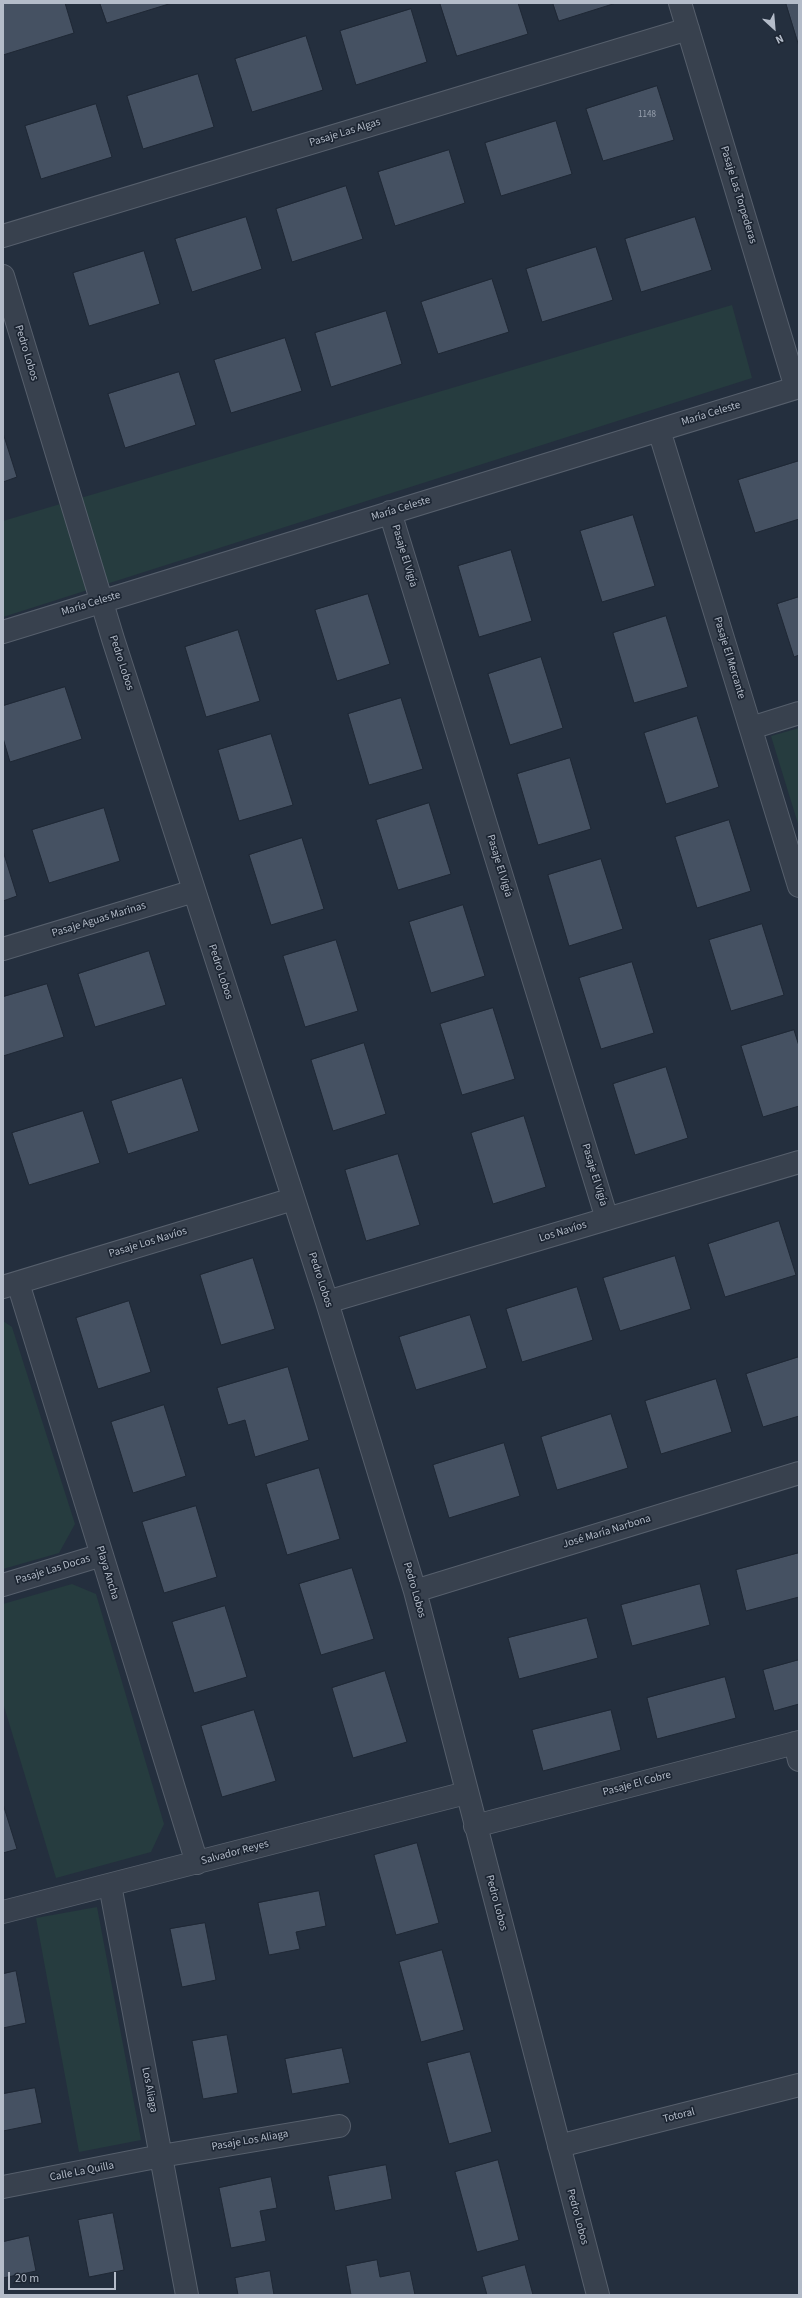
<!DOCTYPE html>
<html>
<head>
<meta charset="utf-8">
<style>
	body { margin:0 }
	#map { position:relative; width:802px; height:2298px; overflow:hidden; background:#242f3e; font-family:"Source Sans 3",sans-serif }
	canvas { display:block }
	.frame { position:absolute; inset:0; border:4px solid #b4bcc9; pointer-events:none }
	.north { position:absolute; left:754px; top:8px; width:40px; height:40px; -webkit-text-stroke:3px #1d2633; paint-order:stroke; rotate:154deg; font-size:11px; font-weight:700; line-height:16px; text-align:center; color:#b4bcc9 }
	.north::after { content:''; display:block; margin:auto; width:14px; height:18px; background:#b4bcc9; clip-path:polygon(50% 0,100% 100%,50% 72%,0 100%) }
	.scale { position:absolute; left:8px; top:2272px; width:108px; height:18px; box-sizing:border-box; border:2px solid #b4bcc9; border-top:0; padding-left:5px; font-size:12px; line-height:14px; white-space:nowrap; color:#b4bcc9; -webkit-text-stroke:3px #1d2633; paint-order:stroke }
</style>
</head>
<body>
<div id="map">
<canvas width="802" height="2298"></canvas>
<div class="frame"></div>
<div class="north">N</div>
<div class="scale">20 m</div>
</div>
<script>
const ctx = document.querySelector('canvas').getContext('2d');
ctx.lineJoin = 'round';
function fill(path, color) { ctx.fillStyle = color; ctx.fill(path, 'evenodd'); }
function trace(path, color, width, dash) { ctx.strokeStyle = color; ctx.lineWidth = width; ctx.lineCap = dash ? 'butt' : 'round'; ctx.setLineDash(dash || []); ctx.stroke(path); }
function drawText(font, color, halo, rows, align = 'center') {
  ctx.font = font + ' "Source Sans 3",sans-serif'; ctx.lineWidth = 3.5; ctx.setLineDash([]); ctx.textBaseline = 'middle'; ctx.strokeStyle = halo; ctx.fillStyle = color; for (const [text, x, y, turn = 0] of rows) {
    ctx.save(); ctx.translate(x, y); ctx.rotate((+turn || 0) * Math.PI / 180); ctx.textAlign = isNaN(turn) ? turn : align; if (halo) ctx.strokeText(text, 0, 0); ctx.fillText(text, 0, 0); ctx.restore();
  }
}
const green = new Path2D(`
	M732,305L752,378L3,617V521Z
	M799,728V827L771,736Z
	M3,1321L12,1327L75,1524L59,1553L3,1569Z
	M72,1584L96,1594L164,1824L151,1852L56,1878L3,1703V1604Z
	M97,1907L141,2140L79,2152L36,1918Z`);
const building = new Path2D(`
	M3,3H65L74,33L3,55Z
	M100,3H172L107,23Z
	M440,3H518L528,34L457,56Z
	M553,3H616L559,21Z
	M786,3H799V46Z
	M411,9L427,62L356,85L340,31Z
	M306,36L323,90L252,112L235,59Z
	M198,74L214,127L143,149L127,96Z
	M657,86L674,140L603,161L586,109Z
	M96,104L112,157L41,179L25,126Z
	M556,121L572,174L501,196L485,143Z
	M449,150L465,203L395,226L378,172Z
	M346,186L363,239L292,262L276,209Z
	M246,217L262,269L192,292L175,239Z
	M695,217L712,270L641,292L625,239Z
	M596,247L613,300L542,322L526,269Z
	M144,251L160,304L89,326L73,273Z
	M492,279L509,332L438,354L421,302Z
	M386,311L402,364L331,387L315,333Z
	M285,338L302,391L231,413L214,360Z
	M179,372L196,425L125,448L108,394Z
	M3,433L17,477L3,482Z
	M799,461V519L755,533L738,480Z
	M633,515L655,586L602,602L580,531Z
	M511,550L532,621L479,637L458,566Z
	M368,594L390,664L337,681L315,610Z
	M799,597V655L794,657L777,604Z
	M666,616L688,687L634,703L613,633Z
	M238,630L260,701L206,717L185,647Z
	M541,657L563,728L510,745L488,674Z
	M65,687L82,739L10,762L3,738V706Z
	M401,698L423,769L369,785L348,714Z
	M697,716L719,787L666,804L644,733Z
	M271,734L293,805L239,821L218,750Z
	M570,758L591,829L538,845L517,774Z
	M429,803L451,874L398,890L376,820Z
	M104,808L120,861L49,883L32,830Z
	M729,820L751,891L697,908L675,837Z
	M302,838L324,909L271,925L249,855Z
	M3,851L17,896L3,901Z
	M601,859L623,929L569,946L548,875Z
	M463,905L485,976L431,993L409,922Z
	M762,924L784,995L731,1011L709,940Z
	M336,940L358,1011L305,1027L283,956Z
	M149,951L166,1005L95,1027L78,974Z
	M632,962L654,1033L601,1049L579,978Z
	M47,984L64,1037L3,1056V997Z
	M493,1008L515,1079L462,1095L440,1024Z
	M794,1030L799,1046V1106L763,1117L741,1046Z
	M364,1043L386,1114L333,1131L311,1060Z
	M666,1067L688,1138L635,1155L613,1084Z
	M182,1078L199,1131L128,1154L111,1101Z
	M83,1111L100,1163L29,1185L12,1133Z
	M524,1116L546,1187L493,1204L471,1133Z
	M398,1154L420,1225L366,1241L345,1170Z
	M779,1221L796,1275L725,1297L708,1244Z
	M675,1256L691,1309L620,1331L603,1278Z
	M253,1258L275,1329L221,1345L200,1275Z
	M577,1287L593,1340L522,1362L506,1309Z
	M129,1301L151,1372L98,1389L76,1318Z
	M470,1315L487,1368L416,1390L399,1337Z
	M799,1357V1416L763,1427L746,1374Z
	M288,1367L309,1440L255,1457L245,1420L228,1425L217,1388Z
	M716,1379L732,1432L661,1454L645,1401Z
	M164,1405L186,1476L133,1493L111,1422Z
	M611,1414L628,1468L557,1490L541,1437Z
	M504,1443L520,1496L449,1518L433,1465Z
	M319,1468L340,1539L287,1555L266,1484Z
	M196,1506L217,1577L164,1593L142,1522Z
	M799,1553V1597L746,1611L736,1570Z
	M352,1568L374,1639L321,1655L299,1584Z
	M700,1584L710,1625L632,1646L621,1605Z
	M225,1606L247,1677L194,1693L172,1622Z
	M587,1618L598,1658L519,1679L508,1638Z
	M799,1660V1704L774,1711L763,1670Z
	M385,1671L407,1742L353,1758L332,1688Z
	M725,1677L736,1718L657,1739L647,1698Z
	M254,1710L276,1781L222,1797L201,1726Z
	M611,1710L621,1750L543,1771L532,1730Z
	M3,1804L17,1849L3,1853Z
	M417,1843L439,1923L396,1935L374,1855Z
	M319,1891L326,1926L296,1932L300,1949L269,1955L258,1903Z
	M205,1923L216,1980L182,1987L170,1929Z
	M442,1950L464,2030L421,2042L399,1962Z
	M16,1971L26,2023L3,2028V1974Z
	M227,2035L238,2093L203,2099L192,2041Z
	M342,2048L350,2083L292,2094L285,2059Z
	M470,2052L492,2132L449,2144L427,2063Z
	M35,2088L42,2123L3,2131V2094Z
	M498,2160L519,2240L477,2252L455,2172Z
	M386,2165L392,2199L335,2211L328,2176Z
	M271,2177L277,2208L260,2211L266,2241L231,2248L219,2188Z
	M113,2213L124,2270L89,2277L78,2220Z
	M29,2236L36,2271L3,2278V2242Z
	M377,2260L380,2277L410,2271L415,2295H351L346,2266Z
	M525,2265L533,2295H487L482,2277Z
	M270,2271L274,2295H238L235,2278Z`);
const minor = new Path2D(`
	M680,3L796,388
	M3,236L688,29
	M3,276L113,639L327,1302L415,1591L598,2295
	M659,430L799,886
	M390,512L607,1219
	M3,632L799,387
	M751,728L799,713
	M3,949L194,891
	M18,1283L197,1863
	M3,1287L293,1199
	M327,1302L799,1162
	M3,1585L102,1555
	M415,1591L799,1473
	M795,1743L799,1760
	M475,1826L799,1742
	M110,1885L187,2295
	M3,1912L466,1793
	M559,2146L799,2085
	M3,2187L161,2156L339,2126`);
const numberNames = [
	["1148",647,115]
];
const streetNames = [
	["Pasaje Las Algas",345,133,-17],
	["Pasaje Las Torpederas",738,195,73],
	["Pedro Lobos",26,353,73],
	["María Celeste",711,414,-17],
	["María Celeste",401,509,-17],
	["Pasaje El Vigía",404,556,73],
	["María Celeste",91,604,-17],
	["Pasaje El Mercante",729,658,73],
	["Pedro Lobos",121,663,72],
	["Pasaje El Vigía",499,866,73],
	["Pasaje Aguas Marinas",99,920,-17],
	["Pedro Lobos",220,972,72],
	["Pasaje El Vigía",594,1175,73],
	["Los Navíos",563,1232,-17],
	["Pasaje Los Navíos",148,1243,-17],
	["Pedro Lobos",320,1280,72],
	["José María Narbona",607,1532,-17],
	["Pasaje Las Docas",53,1570,-17],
	["Playa Ancha",107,1573,73],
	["Pedro Lobos",414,1590,74],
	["Pasaje El Cobre",637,1784,-15],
	["Salvador Reyes",235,1853,-15],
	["Pedro Lobos",496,1903,75],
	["Los Aliaga",149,2090,79],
	["Totoral",679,2116,-14],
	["Pasaje Los Aliaga",250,2141,-10],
	["Calle La Quilla",82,2172,-11],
	["Pedro Lobos",577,2217,75]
];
fill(green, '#263c3f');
fill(building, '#455162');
trace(building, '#1f2835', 1);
trace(minor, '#565f6c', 24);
trace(minor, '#38414e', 22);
drawText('9px', '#98a1af', null, numberNames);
drawText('11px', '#b4bcc9', '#1d2633', streetNames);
</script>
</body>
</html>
